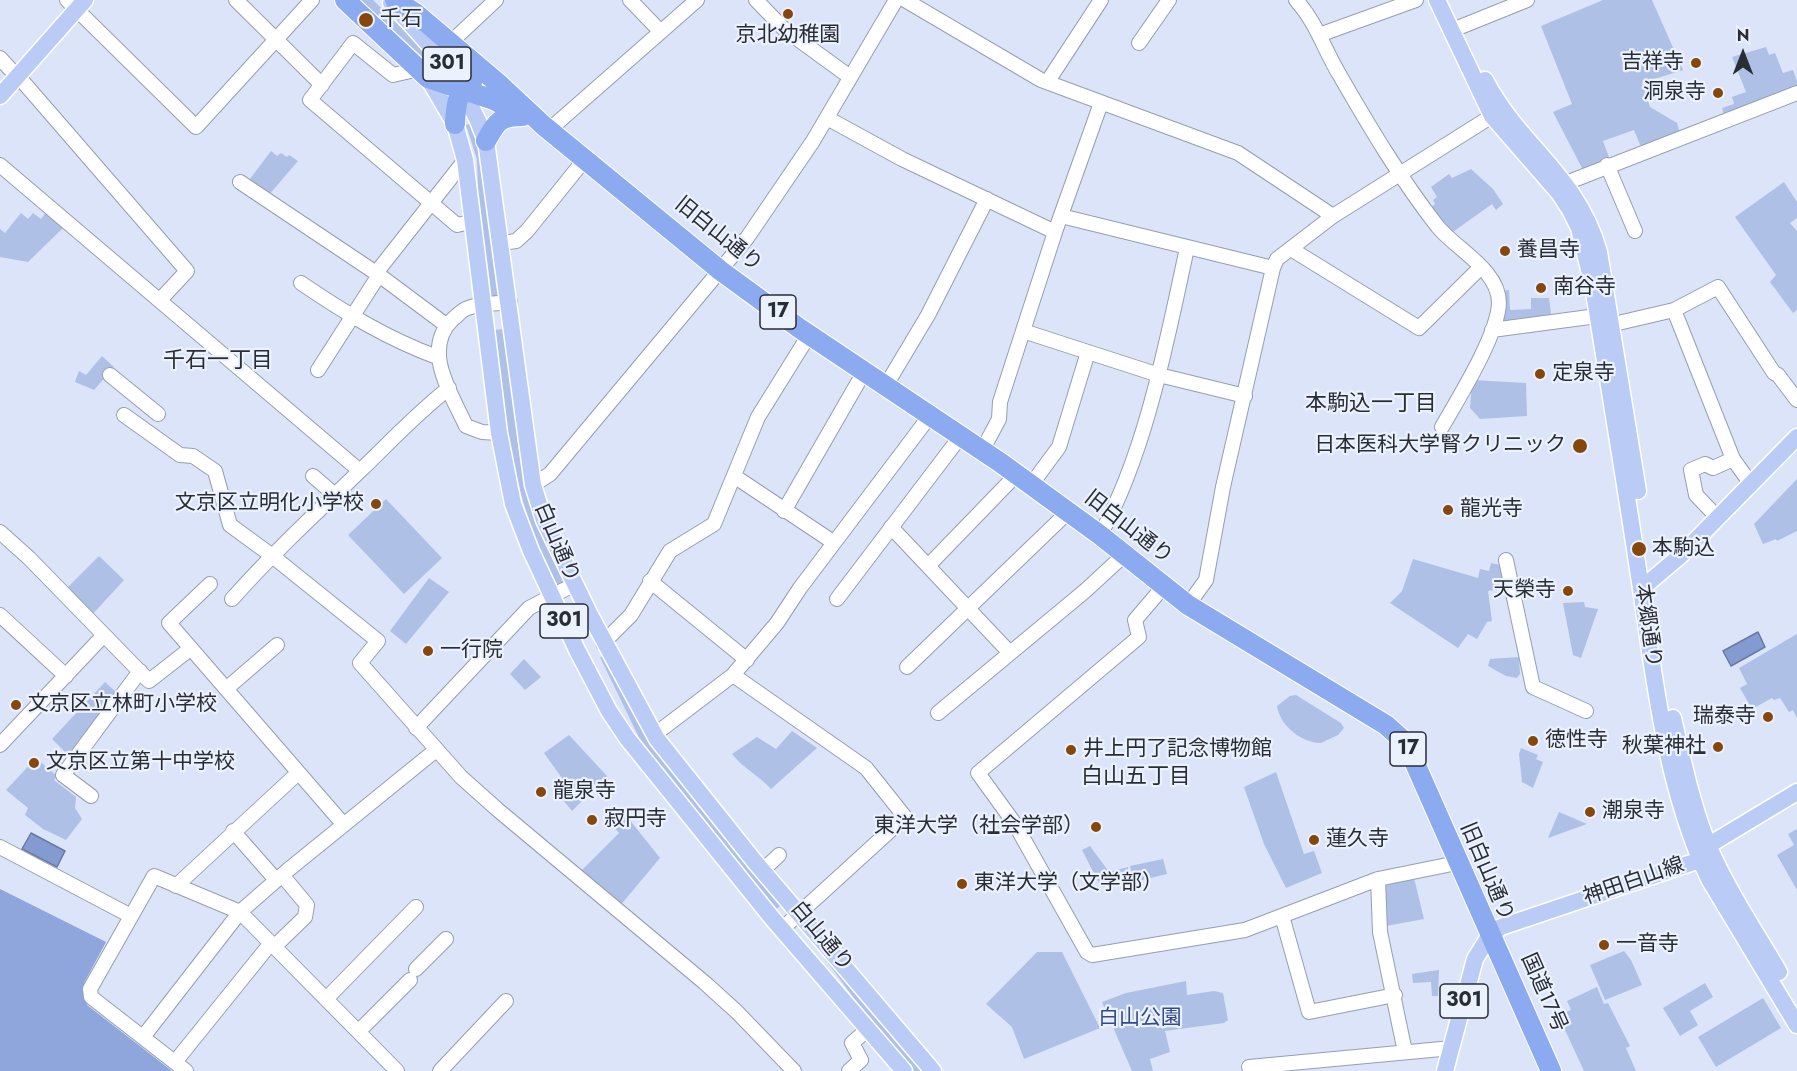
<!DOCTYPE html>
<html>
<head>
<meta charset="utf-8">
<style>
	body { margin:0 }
	#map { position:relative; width:1797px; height:1071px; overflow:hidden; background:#dbe4f8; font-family:Jost,sans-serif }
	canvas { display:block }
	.north { position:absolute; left:1713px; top:24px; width:60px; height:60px; -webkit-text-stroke:4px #ecf1fe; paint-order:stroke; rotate:0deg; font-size:16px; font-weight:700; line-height:24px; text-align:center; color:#292d34 }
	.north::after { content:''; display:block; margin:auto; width:21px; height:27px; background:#292d34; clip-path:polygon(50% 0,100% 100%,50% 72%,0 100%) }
</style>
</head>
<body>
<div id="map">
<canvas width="1797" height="1071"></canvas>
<div class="north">N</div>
</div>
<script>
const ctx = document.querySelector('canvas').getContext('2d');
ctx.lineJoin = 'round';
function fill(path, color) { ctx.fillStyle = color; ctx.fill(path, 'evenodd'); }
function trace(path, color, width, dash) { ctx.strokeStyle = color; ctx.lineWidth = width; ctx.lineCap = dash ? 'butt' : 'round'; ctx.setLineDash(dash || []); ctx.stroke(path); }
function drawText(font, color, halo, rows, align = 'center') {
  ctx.font = font + ' Jost,"Noto Sans JP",sans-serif'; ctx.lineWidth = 4.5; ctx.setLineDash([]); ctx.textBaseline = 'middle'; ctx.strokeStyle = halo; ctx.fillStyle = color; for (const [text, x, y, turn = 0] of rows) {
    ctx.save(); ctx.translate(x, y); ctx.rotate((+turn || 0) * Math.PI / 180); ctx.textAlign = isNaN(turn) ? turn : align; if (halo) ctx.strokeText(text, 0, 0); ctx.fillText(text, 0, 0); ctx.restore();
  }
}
const green = new Path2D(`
	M361,0H373L419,45L443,76Z
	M1603,0H1652L1683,70L1642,83L1650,107L1677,123L1680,133L1641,147L1634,130L1603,141L1610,160L1583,170L1553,112L1572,104L1541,26Z
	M1766,47L1769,55L1775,53L1783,73L1793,70L1797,81V92L1725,118L1722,108L1734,104L1732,97L1746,92L1732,57Z
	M471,123C491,178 493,239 499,297L493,299L490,296L479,222L477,159L466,125Z
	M271,151L277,156L281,153L287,157L289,155L298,161L267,197L247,183Z
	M1471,169L1493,189L1503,204L1496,210L1492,204L1450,234L1429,209L1435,204L1433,200L1437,197L1431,187L1449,174L1452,178Z
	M1784,182L1797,202V218L1790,223L1797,231V310L1793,313L1770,282L1776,275L1735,217Z
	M47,211L62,222V229L28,262L0,257V229L5,233L21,213L28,219L33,213L41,219Z
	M1509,290L1510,310L1531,309V298H1549L1552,321L1495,328L1501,291Z
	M504,329L518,443L526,478L565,581L560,586C551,581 548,568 544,559C511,486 504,408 494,330Z
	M102,356L114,367L94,390L75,382L79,371L86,375Z
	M1472,380L1526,383L1527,416L1480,419L1470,408Z
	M1797,479V531L1777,541L1776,539L1763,544L1754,524Z
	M386,499L442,558L404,594L348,535Z
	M99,556L124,580L91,616L65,590Z
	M1413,559L1478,578L1480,569L1489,571L1491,563L1500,565L1504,588L1488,591L1492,621L1487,622L1477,639L1468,634L1458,648L1390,603L1402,591Z
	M429,578L449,592L406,644L390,631Z
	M1584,602L1585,607L1598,609L1581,658L1573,655L1563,603Z
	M1797,634V718L1793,710L1789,712L1780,698L1774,700L1772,698L1752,709L1740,688L1747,684L1739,668Z
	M600,657H604L638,720L674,774L783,904L775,910L644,748Z
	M1519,657L1520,674L1517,678L1506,676L1488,666L1490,659Z
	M524,659L541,677L525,690L510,674Z
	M105,682L116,692L69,756L52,739Z
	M1296,695L1341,723L1344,728L1338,735L1321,743C1302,743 1280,726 1277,706L1290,696Z
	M792,731L817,748L771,789C758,775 743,768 732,754L757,737L776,749Z
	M569,735L607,776L572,811L560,796L569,788L544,753Z
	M1521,748L1538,755L1536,759L1543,762L1533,788L1522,782L1519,754Z
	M36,758L57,776L54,780L76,797L75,808L82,819L66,840L43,829L25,815L28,808L6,790Z
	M1276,772L1304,854L1314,851L1322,873L1286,888L1264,844L1244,787Z
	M1559,812L1587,824L1548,838Z
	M625,814L660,858L619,907L578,874L619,833L613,826Z
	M1797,829V890L1777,855L1794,845L1788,834Z
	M1090,846L1109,872L1128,867V876L1131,881L1101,887L1082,850Z
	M1163,859L1167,874L1134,882L1130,866Z
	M1414,878L1424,919L1386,926L1382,883Z
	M815,945L924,1071H913L872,1023Z
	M1624,951L1631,960L1642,985L1605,1000L1590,965Z
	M1037,952H1062L1100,1028L1024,1059L1012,1027L986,1004Z
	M1439,970L1438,996H1432L1431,982L1413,983L1412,974Z
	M1186,981L1187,995L1214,991L1223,993L1228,1020L1224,1023L1165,1031L1170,1052L1150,1059L1153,1071H1132L1102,1002L1126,993Z
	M1705,983L1713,997L1690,1011L1698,1025L1680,1036L1663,1008Z
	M1597,987L1604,1004L1608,1003L1630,1046L1626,1048L1636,1071H1584L1558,1015L1571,1010L1567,1001Z
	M1763,998L1781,1028L1716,1067L1698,1037Z`);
const forest = new Path2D(`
	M0,889L106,942L84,983L87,1005L172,1071H0Z`);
const water = new Path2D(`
	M1758,632L1765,647L1731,666L1723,651Z
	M31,833L65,851L57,867L22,849Z`);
const minor = new Path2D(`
	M67,0L196,127L312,0
	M236,0L322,85
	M630,0L660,31
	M756,0L784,29L850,77
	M905,0L1041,80L1238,153L1333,216
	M1296,0C1316,22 1324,49 1339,74C1369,126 1401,180 1438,227C1457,250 1499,270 1499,303C1498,335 1458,399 1442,427
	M1460,27L1527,0
	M1319,35L1416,0
	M450,43L496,0
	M1139,43L1169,0
	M0,58L10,69
	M419,69L393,75L353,43L310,100L457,225L471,222
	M18,76L187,271L160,300
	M1048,81L1101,0
	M827,118L902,159L1055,232
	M549,130L697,0
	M0,165L360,471
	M1607,165L1635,231
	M240,182L379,275L446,325
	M1566,183L1797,93
	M1061,216L1273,268
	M502,243L516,241L527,231L585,159
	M1291,249L1419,328L1480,268
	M376,273L465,160
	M301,283C345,313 388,339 437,357
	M1674,310L1733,459L1751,484
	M1601,327L1674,310L1718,287L1774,373L1778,375L1797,400
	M1492,330L1597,316
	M1023,331L1159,375L1245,396
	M318,370L379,275
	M110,375L158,414
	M885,387L928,315L987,199
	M124,415L180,455L193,456L215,471L230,525L271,555L378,641L360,663L461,777L498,810L705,983L737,1012L794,1071
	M499,433L482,432L466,426C451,393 421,349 453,319C458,315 463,309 468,308C481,303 497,304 510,302
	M982,451L999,419L1000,402L1055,232L1101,103
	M313,476L335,495
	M734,476L833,542
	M533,485L550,474L747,238L813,141L896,0
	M1031,485L1059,447L1088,352
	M784,511L864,372
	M1718,518L1696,495L1691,470L1705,464L1713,468L1733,459
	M891,527L1010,653
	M0,532L29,558L149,681L190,649
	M1100,535C1146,453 1167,340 1187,248
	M1506,560L1533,687L1586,711
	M929,565L1017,474
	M650,581L747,660
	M210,584L169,623L344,825
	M1164,586L1135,620L1139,637L978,773L1015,824L1087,952L1092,955L1245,930L1378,879L1457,863
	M232,599C273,553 317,512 362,469C392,440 416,414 449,388
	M837,599L960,437
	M1188,605L1206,580L1223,487L1273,268L1277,259L1333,216L1492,116L1501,113
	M0,615L66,676
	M603,643L631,615L670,551L714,524L758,417L809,335
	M907,667L1068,512
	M733,675L777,623L800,588L929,417
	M226,689L277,645
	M938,713L1085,591L1124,555
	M416,728L529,608L575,584
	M654,735L733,675L866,768L905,817L782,929
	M0,745L104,635
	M91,796L63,775L140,671
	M233,831L276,880
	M0,847L131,916
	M763,870L779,855
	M1378,879L1380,932L1405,1052
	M176,886L298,773
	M1282,916L1309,1012L1395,995
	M275,946L305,917L307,905L282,875
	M416,969L446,939
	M327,998L416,907
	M359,1031L410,980
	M143,1037L240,912L288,870L436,750
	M175,1062L271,943
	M1249,1067L1452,1048
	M186,1071L91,997L90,989L154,876L240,912L397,1071
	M440,1071L506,1001
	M849,1071L861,1060L852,1043L868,1029`);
const major = new Path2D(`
	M1437,0L1492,116L1559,193L1570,210L1579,228L1593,286C1608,381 1624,475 1638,569C1654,673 1664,784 1709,879L1797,1025
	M391,3C433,47 465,82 486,141L533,485L544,520L589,613L657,739L755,862L933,1071
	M428,78L455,124L465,160L499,433L513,504L531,551L577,650L609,711L627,738L772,918L904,1071
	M1485,80C1520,147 1577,174 1599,252L1638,491
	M0,96L85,0
	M1641,589L1680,556L1797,437
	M1673,718C1683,761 1692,806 1709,847C1728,891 1755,931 1779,972
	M1445,1071L1475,959L1490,935L1501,927L1700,860L1709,845L1797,792`);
const highway = new Path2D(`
	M345,0L428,78L494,100L523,116
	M395,0L415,13L500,85L544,126L721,271L799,328L1001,463L1100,535L1188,605L1386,725L1406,743L1551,1071
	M455,124C456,107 456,92 472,82
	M486,141C497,121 500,116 523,116`);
const markers = [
	[788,14,6,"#86470c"],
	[366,20,8,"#86470c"],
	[1696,63,6,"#86470c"],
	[1718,93,6,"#86470c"],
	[1505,251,6,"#86470c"],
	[1541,288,6,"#86470c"],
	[1540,374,6,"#86470c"],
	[1580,446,8,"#86470c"],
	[376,504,6,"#86470c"],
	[1448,510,6,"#86470c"],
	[1639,549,8,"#86470c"],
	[1568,591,6,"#86470c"],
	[428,651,6,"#86470c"],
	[16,705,6,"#86470c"],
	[1768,717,6,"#86470c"],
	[1533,741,6,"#86470c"],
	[1718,747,6,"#86470c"],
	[1071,750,6,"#86470c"],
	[34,763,6,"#86470c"],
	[541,792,6,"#86470c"],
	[1590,812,6,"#86470c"],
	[592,820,6,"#86470c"],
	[1096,827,6,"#86470c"],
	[1314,840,6,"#86470c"],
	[962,884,6,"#86470c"],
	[1604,945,6,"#86470c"]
];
const shields = [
	[447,64,48],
	[778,312,36],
	[564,621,48],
	[1408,749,36],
	[1464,1001,48]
];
const shieldNames = [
	["301",447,64],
	["17",778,312],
	["301",564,621],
	["17",1408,749],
	["301",1464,1001]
];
const poiNames = [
	["千石",380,20],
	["京北幼稚園",788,36,"center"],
	["吉祥寺",1684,63,"right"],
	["洞泉寺",1706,93,"right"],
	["養昌寺",1517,251],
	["南谷寺",1553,288],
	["定泉寺",1552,374],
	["日本医科大学腎クリニック",1566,446,"right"],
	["文京区立明化小学校",364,504,"right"],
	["龍光寺",1460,510],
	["本駒込",1652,549],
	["天榮寺",1556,591,"right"],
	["一行院",440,651],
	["文京区立林町小学校",28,705],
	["瑞泰寺",1756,717,"right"],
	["徳性寺",1545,741],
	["秋葉神社",1706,747,"right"],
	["井上円了記念博物館",1083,750],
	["文京区立第十中学校",46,763],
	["龍泉寺",553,792],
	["潮泉寺",1602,812],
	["寂円寺",604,820],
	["東洋大学（社会学部）",1084,827,"right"],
	["蓮久寺",1326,840],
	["東洋大学（文学部）",974,884],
	["一音寺",1616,945]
];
const streetNames = [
	["旧白山通り",718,235,39],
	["旧白山通り",1128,528,38],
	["白山通り",556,543,67],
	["本郷通り",1647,626,82],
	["旧白山通り",1486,872,67],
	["神田白山線",1634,882,-19],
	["白山通り",821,937,50],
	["国道17号",1543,993,66]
];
const parkNames = [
	["白山公園",1140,1019]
];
const neighbourhoodNames = [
	["千石一丁目",218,362],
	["本駒込一丁目",1371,405],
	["白山五丁目",1136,778]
];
fill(green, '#afc0e7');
fill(forest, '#8ea6dc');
fill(water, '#839bd1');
trace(water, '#687aa2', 1.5);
trace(minor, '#969eb1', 16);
trace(major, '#fff', 19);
trace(highway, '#fff', 22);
trace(minor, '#fff', 14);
trace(major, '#baccf6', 16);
trace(highway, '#8caaf0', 20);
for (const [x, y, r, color] of markers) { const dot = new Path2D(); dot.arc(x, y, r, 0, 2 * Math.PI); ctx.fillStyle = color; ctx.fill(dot); trace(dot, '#ecf1fe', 2); }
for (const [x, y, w] of shields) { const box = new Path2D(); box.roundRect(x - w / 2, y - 17, w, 34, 4.5); ctx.fillStyle = '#ecf1fe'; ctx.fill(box); trace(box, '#292d34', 1.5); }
drawText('bold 20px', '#292d34', null, shieldNames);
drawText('21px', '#292d34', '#ecf1fe', poiNames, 'left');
drawText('21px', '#292d34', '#ecf1fe', streetNames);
drawText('21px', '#324b8d', '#ecf1fe', parkNames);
drawText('22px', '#292d34', '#ecf1fe', neighbourhoodNames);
</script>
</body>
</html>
